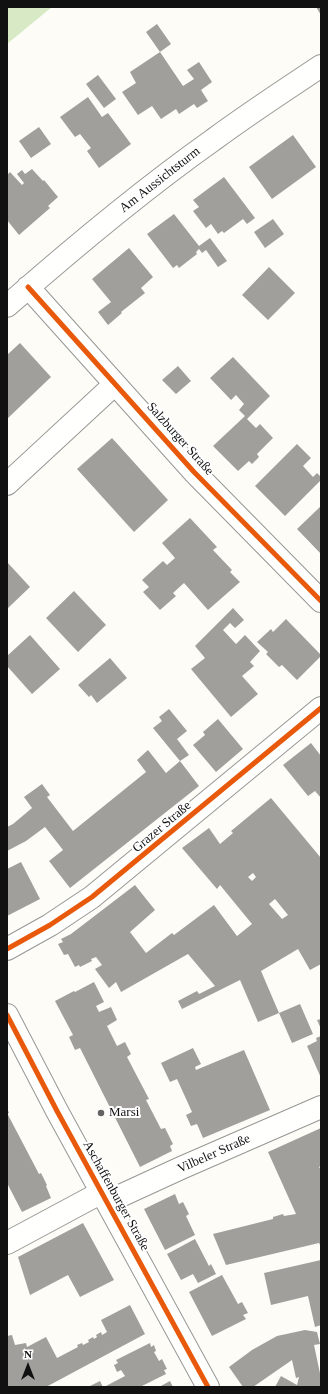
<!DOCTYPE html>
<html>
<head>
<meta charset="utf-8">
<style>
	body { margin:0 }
	#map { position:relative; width:328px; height:1394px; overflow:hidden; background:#fdfcf7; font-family:"Times New Roman",serif }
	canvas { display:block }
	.frame { position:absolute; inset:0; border:8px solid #111; pointer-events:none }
	.north { position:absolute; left:8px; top:1346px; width:40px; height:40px; -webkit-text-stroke:3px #fff; paint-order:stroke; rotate:0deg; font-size:11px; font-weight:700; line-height:16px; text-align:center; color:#111 }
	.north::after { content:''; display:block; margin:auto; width:14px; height:18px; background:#111; clip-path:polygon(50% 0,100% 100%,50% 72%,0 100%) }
</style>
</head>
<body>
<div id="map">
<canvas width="328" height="1394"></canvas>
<div class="frame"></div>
<div class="north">N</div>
</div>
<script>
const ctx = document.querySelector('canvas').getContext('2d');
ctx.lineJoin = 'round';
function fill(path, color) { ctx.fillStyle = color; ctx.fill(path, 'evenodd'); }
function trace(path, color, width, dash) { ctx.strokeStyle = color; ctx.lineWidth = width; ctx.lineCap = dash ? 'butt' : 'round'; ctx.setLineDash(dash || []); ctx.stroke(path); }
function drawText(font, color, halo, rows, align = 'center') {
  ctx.font = font + ' "Times New Roman",serif'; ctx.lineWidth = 4; ctx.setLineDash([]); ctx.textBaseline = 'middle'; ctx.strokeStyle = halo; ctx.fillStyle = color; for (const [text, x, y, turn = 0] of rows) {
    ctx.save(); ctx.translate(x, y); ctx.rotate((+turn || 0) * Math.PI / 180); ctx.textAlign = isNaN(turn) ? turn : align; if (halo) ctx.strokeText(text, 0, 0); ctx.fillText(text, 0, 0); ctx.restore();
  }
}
const forest = new Path2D(`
	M7,7H52L7,44Z`);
const building = new Path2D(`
	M316,7H321V15Z
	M157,24L171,44L160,52L183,86L194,79L187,70L199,62L212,82L201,90L208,101L197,108L194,104L179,114L176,109L161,119L152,106L138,115L122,92L136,83L130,72L160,52L146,32Z
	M98,75L116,99L104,108L86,84Z
	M88,97L102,117L108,113L131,144L99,168L87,151L91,148L80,134L75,137L60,117Z
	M39,127L51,144L31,158L19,141Z
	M293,135L316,167L272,199L249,167Z
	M32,169L43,181L44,180L58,197L48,206L50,208L19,235L7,220V175L10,172L22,185L24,183L17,174L22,170L25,174Z
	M224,177L255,218L247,224L243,219L224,233L222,231L218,234L211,224L206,228L193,211L199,207L193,200Z
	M174,214L199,246L210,238L227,261L218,267L206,250L202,253L199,249L196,252L197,254L179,268L177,265L173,268L147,234Z
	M273,219L284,234L265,248L254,232Z
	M129,248L153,277L141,288L145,293L121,312L122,313L108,325L98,312L111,302L92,279Z
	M269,267L295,293L268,320L242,295Z
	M20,343L51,377L7,419V355Z
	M233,357L270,396L247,419L256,428L260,424L273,438L257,454L259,457L252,464L249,461L238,471L213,446L245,416L239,410L244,404L236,395L231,400L210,378Z
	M178,366L191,381L176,394L162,380Z
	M112,438L168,500L134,532L77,469Z
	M297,444L311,458L303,466L313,477L317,473L321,477V480L285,516L255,486Z
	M321,506V554L297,529Z
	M190,518L217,547L213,550L232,570L230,572L240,582L208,610L184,583L173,593L176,596L160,610L143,592L149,587L142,580L163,561L167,565L175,558L162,543Z
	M7,562L30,587L7,609Z
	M74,591L106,625L78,652L46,618Z
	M233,608L244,620L235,628L230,623L223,630L236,644L245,635L260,651L250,662L254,666L242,676L258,694L231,717L191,669L205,658L195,646Z
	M286,619L321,655V656L297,680L282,665L279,667L266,654L268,652L257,642L271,629L273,632Z
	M30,635L60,669L32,694L7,666V656Z
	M110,658L127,678L97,703L91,695L89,697L78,685Z
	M169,709L187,731L177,739L189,755L180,761L153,728L162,721L159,717Z
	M218,719L243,749L216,772L193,745L205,735L203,732Z
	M311,743L321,756V798L315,791L308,796L283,765Z
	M148,750L166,773L180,761L199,786L70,888L49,861L63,850L45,827L26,841L7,851V827L13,824L32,808L24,797L42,784L50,795L47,797L73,831L146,772L137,760Z
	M271,798L321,858V964L310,970L298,949L261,971L279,1013L300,1004L313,1034L292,1043L279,1013L258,1022L240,980L182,1009L178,1001L197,991L199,994L215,986L188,954L121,992L116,982L109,988L95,969L102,965L96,957L91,959L92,961L80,967L79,965L75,967L68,954L64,955L58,944L63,942L61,939L71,934L135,885L155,910L130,932L146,953L172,933L174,935L214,905L237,936L252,924L220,885L217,889L182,848L209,828L220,844L233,833L231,831ZM253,873L256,877L252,881L248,877ZM275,899L288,915L282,919L269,904Z
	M21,862L40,899L7,916V869Z
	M94,982L104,1002L96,1006L99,1012L111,1007L117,1020L107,1026L117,1046L125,1042L131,1054L127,1057L149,1099L146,1100L161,1129L165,1128L173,1144L170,1146L172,1151L140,1167L80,1048L75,1050L69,1037L73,1035L55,1001L74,991L75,992Z
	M321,1019V1029L317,1020Z
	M321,1036V1078L307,1046L317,1041L316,1038Z
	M193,1048L201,1064L195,1067L196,1070L244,1050L270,1110L203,1138L197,1124L191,1126L186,1115L192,1112L177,1079L170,1082L161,1063Z
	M7,1108L9,1113H7L39,1174L41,1173L47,1185L46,1186L51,1198L22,1212L7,1183Z
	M321,1128V1166L319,1167L321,1170V1247L319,1243L226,1265L213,1234L273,1219V1217L283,1214L284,1216L296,1214L268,1152Z
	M175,1194L179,1204L183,1202L189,1214L186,1216L195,1235L165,1250L144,1209Z
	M83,1223L114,1280L80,1297L68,1275L30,1295L18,1257Z
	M195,1239L209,1266L211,1264L216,1274L198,1283L193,1274L181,1280L167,1254Z
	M321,1260V1325L315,1327L308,1296L271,1305L264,1273Z
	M222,1275L238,1304L242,1302L248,1313L243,1315L246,1319L212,1336L189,1292Z
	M130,1305L145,1334L46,1387H7V1336L12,1335L15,1345L26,1343L27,1347L46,1337L57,1358L78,1347L77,1345L82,1343L83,1345L89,1342L88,1340L93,1337L94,1339L97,1337L96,1335L101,1332L102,1335L107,1332L101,1320Z
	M305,1330L317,1332L320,1344L314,1345L321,1378V1387H275L281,1376L297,1385L299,1377L296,1378L292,1360L253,1387H243L229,1367L252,1350L277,1336Z
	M150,1343L151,1347L154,1345L156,1351L154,1352L159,1361L162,1359L167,1369L164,1370L166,1374L140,1387H104L125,1376L121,1370L117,1372L114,1365L118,1363L116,1360Z
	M100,1381L103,1387H88Z
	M170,1381L173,1387H159Z`);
const minor = new Path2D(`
	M28,287L194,472L321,601
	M7,306C73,248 141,191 213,140C248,114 285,90 321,66
	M7,484L115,384
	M7,949L50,925L92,897L321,708
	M7,1015L57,1111L208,1387
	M107,1202L181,1168L321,1107
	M7,1243L102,1192`);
const cycleway = new Path2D(`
	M28,287L194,472L321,601
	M7,949L50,925L92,897L321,708
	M7,1015L57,1111L208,1387`);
const markers = [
	[101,1113,4,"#646362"]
];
const streetNames = [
	["Am Aussichtsturm",160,180,-38],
	["Salzburger Straße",180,439,48],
	["Grazer Straße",162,827,-40],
	["Vilbeler Straße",214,1154,-24],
	["Aschaffenburger Straße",116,1196,61]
];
const poiNames = [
	["Marsi",109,1113]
];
fill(forest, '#d8eac5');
fill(building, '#a19f9c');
trace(minor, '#979795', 24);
trace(minor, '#fffffe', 22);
trace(cycleway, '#e8590c', 5);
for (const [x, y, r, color] of markers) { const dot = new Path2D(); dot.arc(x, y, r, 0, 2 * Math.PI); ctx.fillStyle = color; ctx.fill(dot); trace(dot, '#fff', 1.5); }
drawText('13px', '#111', '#fff', streetNames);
drawText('13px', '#111', '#fff', poiNames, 'left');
</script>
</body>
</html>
